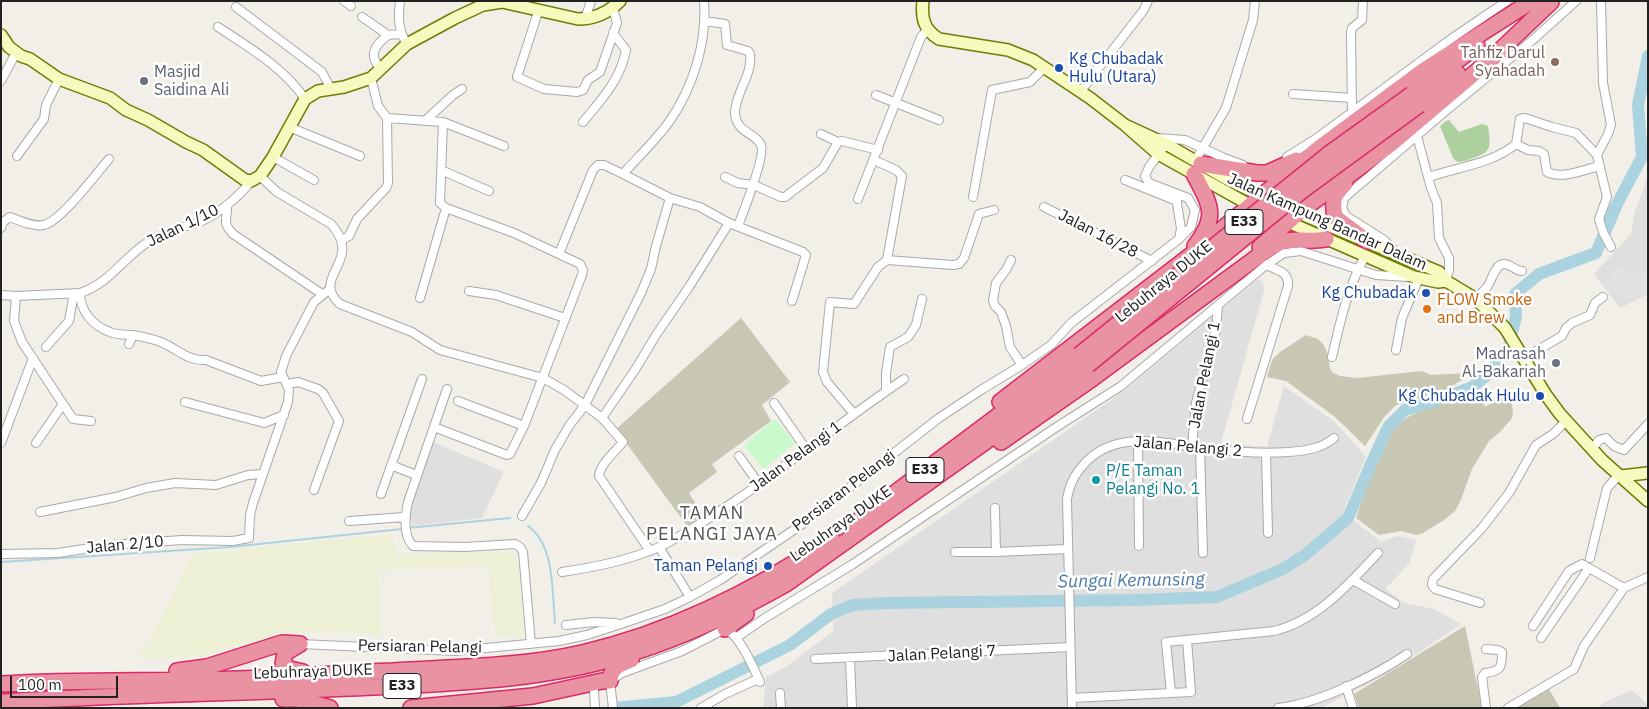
<!DOCTYPE html>
<html>
<head>
<meta charset="utf-8">
<style>
	body { margin:0 }
	#map { position:relative; width:1649px; height:709px; overflow:hidden; background:#f2efe9; font-family:"IBM Plex Sans",sans-serif }
	canvas { display:block }
	.frame { position:absolute; inset:0; border:2px solid #222; pointer-events:none }
	.scale { position:absolute; left:10px; top:676px; width:108px; height:22px; box-sizing:border-box; border:2px solid #222; border-top:0; padding-left:6px; font-size:15px; line-height:18px; white-space:nowrap; color:#222; -webkit-text-stroke:4px #fff; paint-order:stroke }
</style>
</head>
<body>
<div id="map">
<canvas width="1649" height="709"></canvas>
<div class="frame"></div>
<div class="scale">100 m</div>
</div>
<script>
const ctx = document.querySelector('canvas').getContext('2d');
ctx.lineJoin = 'round';
function fill(path, color) { ctx.fillStyle = color; ctx.fill(path, 'evenodd'); }
function trace(path, color, width, dash) { ctx.strokeStyle = color; ctx.lineWidth = width; ctx.lineCap = dash ? 'butt' : 'round'; ctx.setLineDash(dash || []); ctx.stroke(path); }
function drawText(font, color, halo, rows, align = 'center') {
  ctx.font = font + ' "IBM Plex Sans",sans-serif'; ctx.lineWidth = 5; ctx.setLineDash([]); ctx.textBaseline = 'middle'; ctx.strokeStyle = halo; ctx.fillStyle = color; for (const [text, x, y, turn = 0] of rows) {
    ctx.save(); ctx.translate(x, y); ctx.rotate((+turn || 0) * Math.PI / 180); ctx.textAlign = isNaN(turn) ? turn : align; if (halo) ctx.strokeText(text, 0, 0); ctx.fillText(text, 0, 0); ctx.restore();
  }
}
const residential = new Path2D(`
	M1648,176V294L1620,308L1594,274L1631,234L1634,214Z
	M1259,278L1265,287L1221,443L1267,447L1284,386L1335,422L1366,457L1343,512L1381,542L1397,536L1416,540L1409,564L1385,589L1404,603L1434,609L1461,624L1388,673L1321,708H763L766,677L787,666L833,631L832,593L1124,391Z
	M431,441L504,472L482,518L412,526L409,509Z
	M1632,690L1648,705V708H1597L1607,701Z`);
const construction = new Path2D(`
	M741,318L790,382L762,405L771,421L712,464L717,472L689,493L703,515L687,526L616,429Z
	M1306,335L1318,339L1323,344L1328,354L1330,369L1333,373L1340,376L1357,378L1422,371L1431,375L1468,373L1462,380L1443,391L1396,405L1385,416L1365,446L1335,417L1286,381L1267,377L1272,360L1280,352Z
	M1476,389L1485,407L1505,395L1512,405L1513,414L1512,418L1500,432L1489,441L1472,469L1460,502L1455,511L1444,520L1423,533L1417,535L1401,531L1379,535L1356,518L1371,473L1389,434L1397,425L1408,417L1426,408Z
	M1465,626L1482,708H1359L1354,694Z
	M1549,689L1560,708H1517Z`);
const farmland = new Path2D(`
	M392,534L395,554L507,552L518,560L524,637H496L487,566L377,570L382,635L324,632L282,633L210,654L180,658H138L162,617L192,554Z`);
const forest = new Path2D(`
	M1449,120L1459,132L1482,124L1488,126C1490,144 1494,152 1473,158C1468,160 1463,162 1457,162L1453,158L1440,126L1446,121Z`);
const park = new Path2D(`
	M775,419L795,443L763,469L744,445Z`);
const parking = new Path2D(`
	M1617,266L1648,278V289L1634,299L1614,291L1608,282Z`);
const stream = new Path2D(`
	M528,526C555,545 552,592 555,623
	M407,528L510,518
	M1,562L230,547L402,529`);
const river = new Path2D(`
	M613,708L676,702L790,645L831,614L852,605L886,603L1134,600L1217,597L1283,569L1305,555L1348,518L1371,464L1388,427L1405,410L1443,398L1472,387L1486,376L1507,353L1516,317L1515,294L1539,274L1596,253L1618,202L1642,157L1638,105L1648,56`);
const street = new Path2D(`
	M344,1L351,6
	M400,1C398,18 398,30 407,44
	M704,1C707,43 693,88 669,122C656,140 638,157 623,174L670,198L700,207L729,223L803,252L806,255L792,301
	M236,7L322,72L331,89
	M539,9L517,77L544,89L577,92L583,90L588,80L600,72L617,23L613,8
	M362,17L388,35L401,34
	M585,19L591,1
	M705,21L725,24L727,45L748,51L750,54C753,75 735,93 735,113C736,133 755,132 761,145C766,155 743,213 738,226
	M218,27C250,48 283,67 305,99
	M380,68C368,55 375,45 388,35
	M371,78L378,106L387,118L443,122L504,146
	M1,81L16,53
	M1080,92L1143,11L1148,1
	M1293,94L1352,98
	M876,95L939,120
	M1352,112L1351,32L1352,28L1362,20L1363,1
	M426,120L453,95L462,89
	M583,122C601,100 621,79 626,50L613,33
	M289,127L360,156
	M821,134L838,142
	M1417,136L1431,188L1437,203L1439,238L1449,258V270L1446,281
	M1157,138L1185,140L1224,158L1243,165
	M1516,144L1528,150L1539,151L1544,154L1547,172C1562,180 1585,169 1600,166
	M1597,155L1608,134L1611,125L1603,83L1601,1
	M17,156L44,119L46,105L59,79
	M273,157L314,180
	M1287,157L1317,138L1451,39L1507,1
	M874,160L896,170L902,176L887,260
	M1195,161L1226,108L1253,20L1255,1
	M441,170L489,191
	M260,176L277,192L331,224C365,262 309,276 340,304L412,332L440,350L543,378L564,390L602,418L623,442C615,452 600,464 599,476L650,551
	M725,177L738,183L754,185L781,197H785L823,168L838,142L842,141L878,150
	M1429,177C1457,167 1492,164 1516,144L1520,119L1525,118L1552,127L1576,133L1597,155L1607,197L1599,219L1603,232L1611,247
	M1125,180L1177,201
	M973,197L992,90L1030,82L1045,67
	M1176,197L1181,229L1179,239
	M858,199L921,37L928,29
	M227,205C228,220 221,221 233,234L322,294
	M1044,207L1152,261
	M1,228L3,222L10,217C20,221 33,227 44,225C61,221 96,174 109,159
	M342,240L349,236L357,219L386,188L388,183L387,118
	M1394,250L1384,240L1346,216L1342,208L1344,198L1442,114L1535,38L1576,1
	M559,254L593,170L598,165H604L623,174
	M1011,260L1006,270L996,283L993,301L995,306L1001,312L1006,326L1010,347L1022,365
	M469,291L496,295L565,318
	M80,293C80,311 93,326 110,332C117,335 126,335 133,335
	M1,295L16,296L80,293C106,285 120,263 141,247C157,234 178,229 197,223C216,216 239,197 251,181
	M16,296L14,321L22,342L63,404L36,443
	M420,298L446,208
	M1476,299C1479,295 1484,291 1487,287C1492,281 1494,266 1503,264C1510,263 1515,271 1522,271
	M129,344L133,335C145,337 159,340 169,346C182,353 190,361 206,360L261,381L283,377
	M46,347L69,321L74,293
	M1396,350L1402,318L1419,278
	M1332,357C1340,322 1348,287 1365,256
	M1524,358L1562,336L1566,328L1572,323L1590,315L1595,303L1603,297
	M288,384L298,382L318,389L323,393L339,421L314,490
	M447,389L408,502C405,516 403,536 413,546L465,547L515,544L520,547L523,552L531,644
	M886,391V373L890,347L908,337L916,325L922,299
	M458,401L524,426
	M185,402L264,423L284,415
	M774,403L806,449
	M63,404L73,419L91,421
	M854,414L827,382L823,372L830,302L854,304L878,267L887,260L953,265L959,264L964,258L979,214L994,210
	M602,418L635,370L656,335L689,287L729,223
	M1247,419L1288,286C1289,271 1278,271 1266,265
	M439,429L507,455L510,454L524,426L582,275L583,270L580,264L514,233L446,208L440,203L443,122
	M1138,441L1139,546
	M1,443L33,358
	M1192,446L1196,403L1216,330L1218,305
	M1200,447L1203,553
	M1592,449L1599,440L1606,438L1614,446L1624,450L1648,424
	M1266,453L1268,533
	M739,456L759,484
	M391,465L416,475
	M381,494L422,379
	M995,508L996,552
	M40,512L116,497L146,488L175,483L216,485L248,475L263,474
	M522,516L541,483L555,450L569,426L585,405L641,293L651,269L656,246L670,198
	M349,521L405,517
	M659,547L690,597
	M955,552H996L1067,549
	M1,554L58,553L111,545L182,540L233,541L249,538L250,515L253,503L288,402L289,390L281,372L286,356L314,302L330,289
	M1590,558L1607,488L1619,475
	M562,572C595,567 626,561 657,548C684,536 710,517 735,501C792,462 846,418 904,379
	M1353,580L1395,604
	M1480,603L1435,589L1432,585L1433,579L1482,528L1509,493L1536,445L1553,434L1566,421
	M566,625L594,622L616,623
	M1533,626L1569,571L1582,564L1624,588L1648,577
	M736,638L765,618L853,564L1055,428L1121,386L1266,265L1284,253L1301,251L1376,275L1408,277
	M1541,638L1589,568
	M300,644L455,651L559,641L587,635L621,624L665,609L690,597L720,580L804,523L939,418L981,390L1022,365L1051,345L1071,323L1179,239L1191,227L1195,210L1188,198L1149,183L1145,176L1149,167L1166,144
	M850,658L852,708
	M815,659L1070,647
	M1346,686L1353,708
	M594,690L595,708
	M780,693L781,708
	M1171,693L1166,642L1274,631C1317,621 1349,584 1378,553
	M1072,698L1191,692L1187,640
	M613,708L610,681L622,673L682,651L725,629C740,635 753,667 760,682
	M701,708L725,694L758,679
	M1072,708L1067,499C1070,482 1076,472 1088,460C1121,428 1172,445 1212,449C1237,452 1263,454 1288,452C1304,451 1321,449 1334,438
	M1278,708C1319,703 1373,677 1407,654
	M1486,708L1482,677L1485,673C1501,671 1502,668 1502,652L1498,650L1486,649
	M1508,708L1574,669L1584,646L1624,588`);
const secondary = new Path2D(`
	M923,1C921,18 924,30 939,39L1008,50L1033,60L1090,98L1125,125L1158,154L1257,209
	M1,35L9,47L21,56L30,59L59,79L110,98L126,110L148,120L186,142L203,150L245,180L251,181L260,176L273,157L305,99L318,91L344,87L371,78L407,44L455,18L483,5L502,2L578,19C594,19 609,12 620,1
	M1125,125L1166,144L1225,178L1268,199
	M1294,211L1439,272L1446,281L1476,299L1505,328L1546,395L1560,414L1602,460L1648,501
	M1281,219L1414,277L1438,282L1446,281
	M1621,476L1647,473`);
const highway = new Path2D(`
	M1412,94L1477,46
	M1419,105L1458,74
	M1201,164L1257,173H1267L1296,160
	M1194,174C1210,205 1219,215 1195,246
	M1345,184C1333,196 1332,200 1335,217L1367,241
	M1260,247L1298,213L1391,144L1490,60L1551,2
	M1000,402L1190,256L1319,148L1424,70L1532,1
	M1001,442L1093,378L1264,252C1270,248 1275,244 1282,242C1296,238 1312,242 1326,239
	M855,523L1079,355
	M725,629L746,614
	M300,644L285,653L283,664L290,669L303,672
	M177,671L207,667L282,643L300,644
	M1,684C80,679 159,682 238,679C290,677 342,673 393,671C457,667 520,667 582,653C672,632 756,590 832,539
	M283,699H297L330,708
	M1,702C125,694 249,693 372,687C460,683 551,680 635,652C688,635 738,611 786,584L1016,420L1088,365
	M411,708L533,696L602,681H610C610,668 620,664 631,660`);
const highwayBridge = new Path2D(`
	M1079,355L1330,153L1412,94
	M1088,365L1303,190L1419,105`);
const markers = [
	[1555,62,5,"#8d6e63"],
	[1059,68,5,"#1a4fb4"],
	[144,81,5,"#6b7280"],
	[1426,293,5,"#1a4fb4"],
	[1427,309,5,"#e8710a"],
	[1556,363,5,"#6b7280"],
	[1540,396,5,"#1a4fb4"],
	[1096,480,5,"#0f9aa8"],
	[768,566,5,"#1a4fb4"]
];
const shields = [
	[1244,222,38],
	[925,470,38],
	[402,686,38]
];
const shieldNames = [
	["E33",1244,222],
	["E33",925,470],
	["E33",402,686]
];
const educationNames = [
	["Tahfiz Darul",1545,53],
	["Syahadah",1545,71]
];
const transitNames = [
	["Kg Chubadak",1069,59,"left"],
	["Hulu (Utara)",1069,77,"left"],
	["Kg Chubadak",1416,293],
	["Kg Chubadak Hulu",1530,396],
	["Taman Pelangi",758,566]
];
const worshipNames = [
	["Masjid",154,72],
	["Saidina Ali",154,90],
	["Madrasah",1546,354,"right"],
	["Al-Bakariah",1546,372,"right"]
];
const streetNames = [
	["Jalan Kampung Bandar Dalam",1327,222,24],
	["Jalan 1/10",183,226,-26],
	["Jalan 16/28",1098,234,27],
	["Lebuhraya DUKE",1164,282,-39],
	["Jalan Pelangi 1",1205,375,-79],
	["Jalan Pelangi 2",1188,447,5],
	["Jalan Pelangi 1",796,457,-36],
	["Persiaran Pelangi",844,491,-37],
	["Lebuhraya DUKE",841,524,-35],
	["Jalan 2/10",125,545,-5],
	["Persiaran Pelangi",420,647,1],
	["Jalan Pelangi 7",942,654,-3],
	["Lebuhraya DUKE",313,672,-2]
];
const foodNames = [
	["FLOW Smoke",1437,300],
	["and Brew",1437,318]
];
const cultureNames = [
	["P/E Taman",1106,471],
	["Pelangi No. 1",1106,489]
];
const neighbourhoodNames = [
	["TAMAN",712,514],
	["PELANGI JAYA",712,535]
];
const waterNames = [
	["Sungai Kemunsing",1131,581,-1]
];
fill(residential, '#e0dfdf');
fill(construction, '#c7c7b4');
fill(farmland, '#eef0d5');
fill(forest, '#add19e');
fill(park, '#c8facc');
fill(parking, '#e2e2e2');
trace(stream, '#aad3df', 2);
trace(river, '#aad3df', 12);
trace(street, '#a9a9a9', 10);
trace(secondary, '#707d05', 14);
trace(highway, '#dc2a67', 18);
trace(street, '#fff', 8);
trace(secondary, '#f7fabf', 11);
trace(highway, '#e892a2', 15);
trace(highwayBridge, '#dc2a67', 18, []);
trace(highwayBridge, '#e892a2', 15);
for (const [x, y, r, color] of markers) { const dot = new Path2D(); dot.arc(x, y, r, 0, 2 * Math.PI); ctx.fillStyle = color; ctx.fill(dot); trace(dot, '#fff', 2); }
for (const [x, y, w] of shields) { const box = new Path2D(); box.roundRect(x - w / 2, y - 12.5, w, 25, 4); ctx.fillStyle = '#fff'; ctx.fill(box); trace(box, '#222', 1); }
drawText('bold 15px', '#222', null, shieldNames);
drawText('16px', '#785e54', '#fff', educationNames, 'right');
drawText('16px', '#164399', '#fff', transitNames, 'right');
drawText('16px', '#5b616d', '#fff', worshipNames, 'left');
drawText('16px', '#222', '#fff', streetNames);
drawText('16px', '#c56008', '#fff', foodNames, 'left');
drawText('16px', '#0d838f', '#fff', cultureNames, 'left');
ctx.letterSpacing = '1px';
drawText('18px', '#555', '#fff', neighbourhoodNames);
ctx.letterSpacing = '0px';
drawText('italic 18px', '#4a7aab', '#fff', waterNames);
</script>
</body>
</html>
